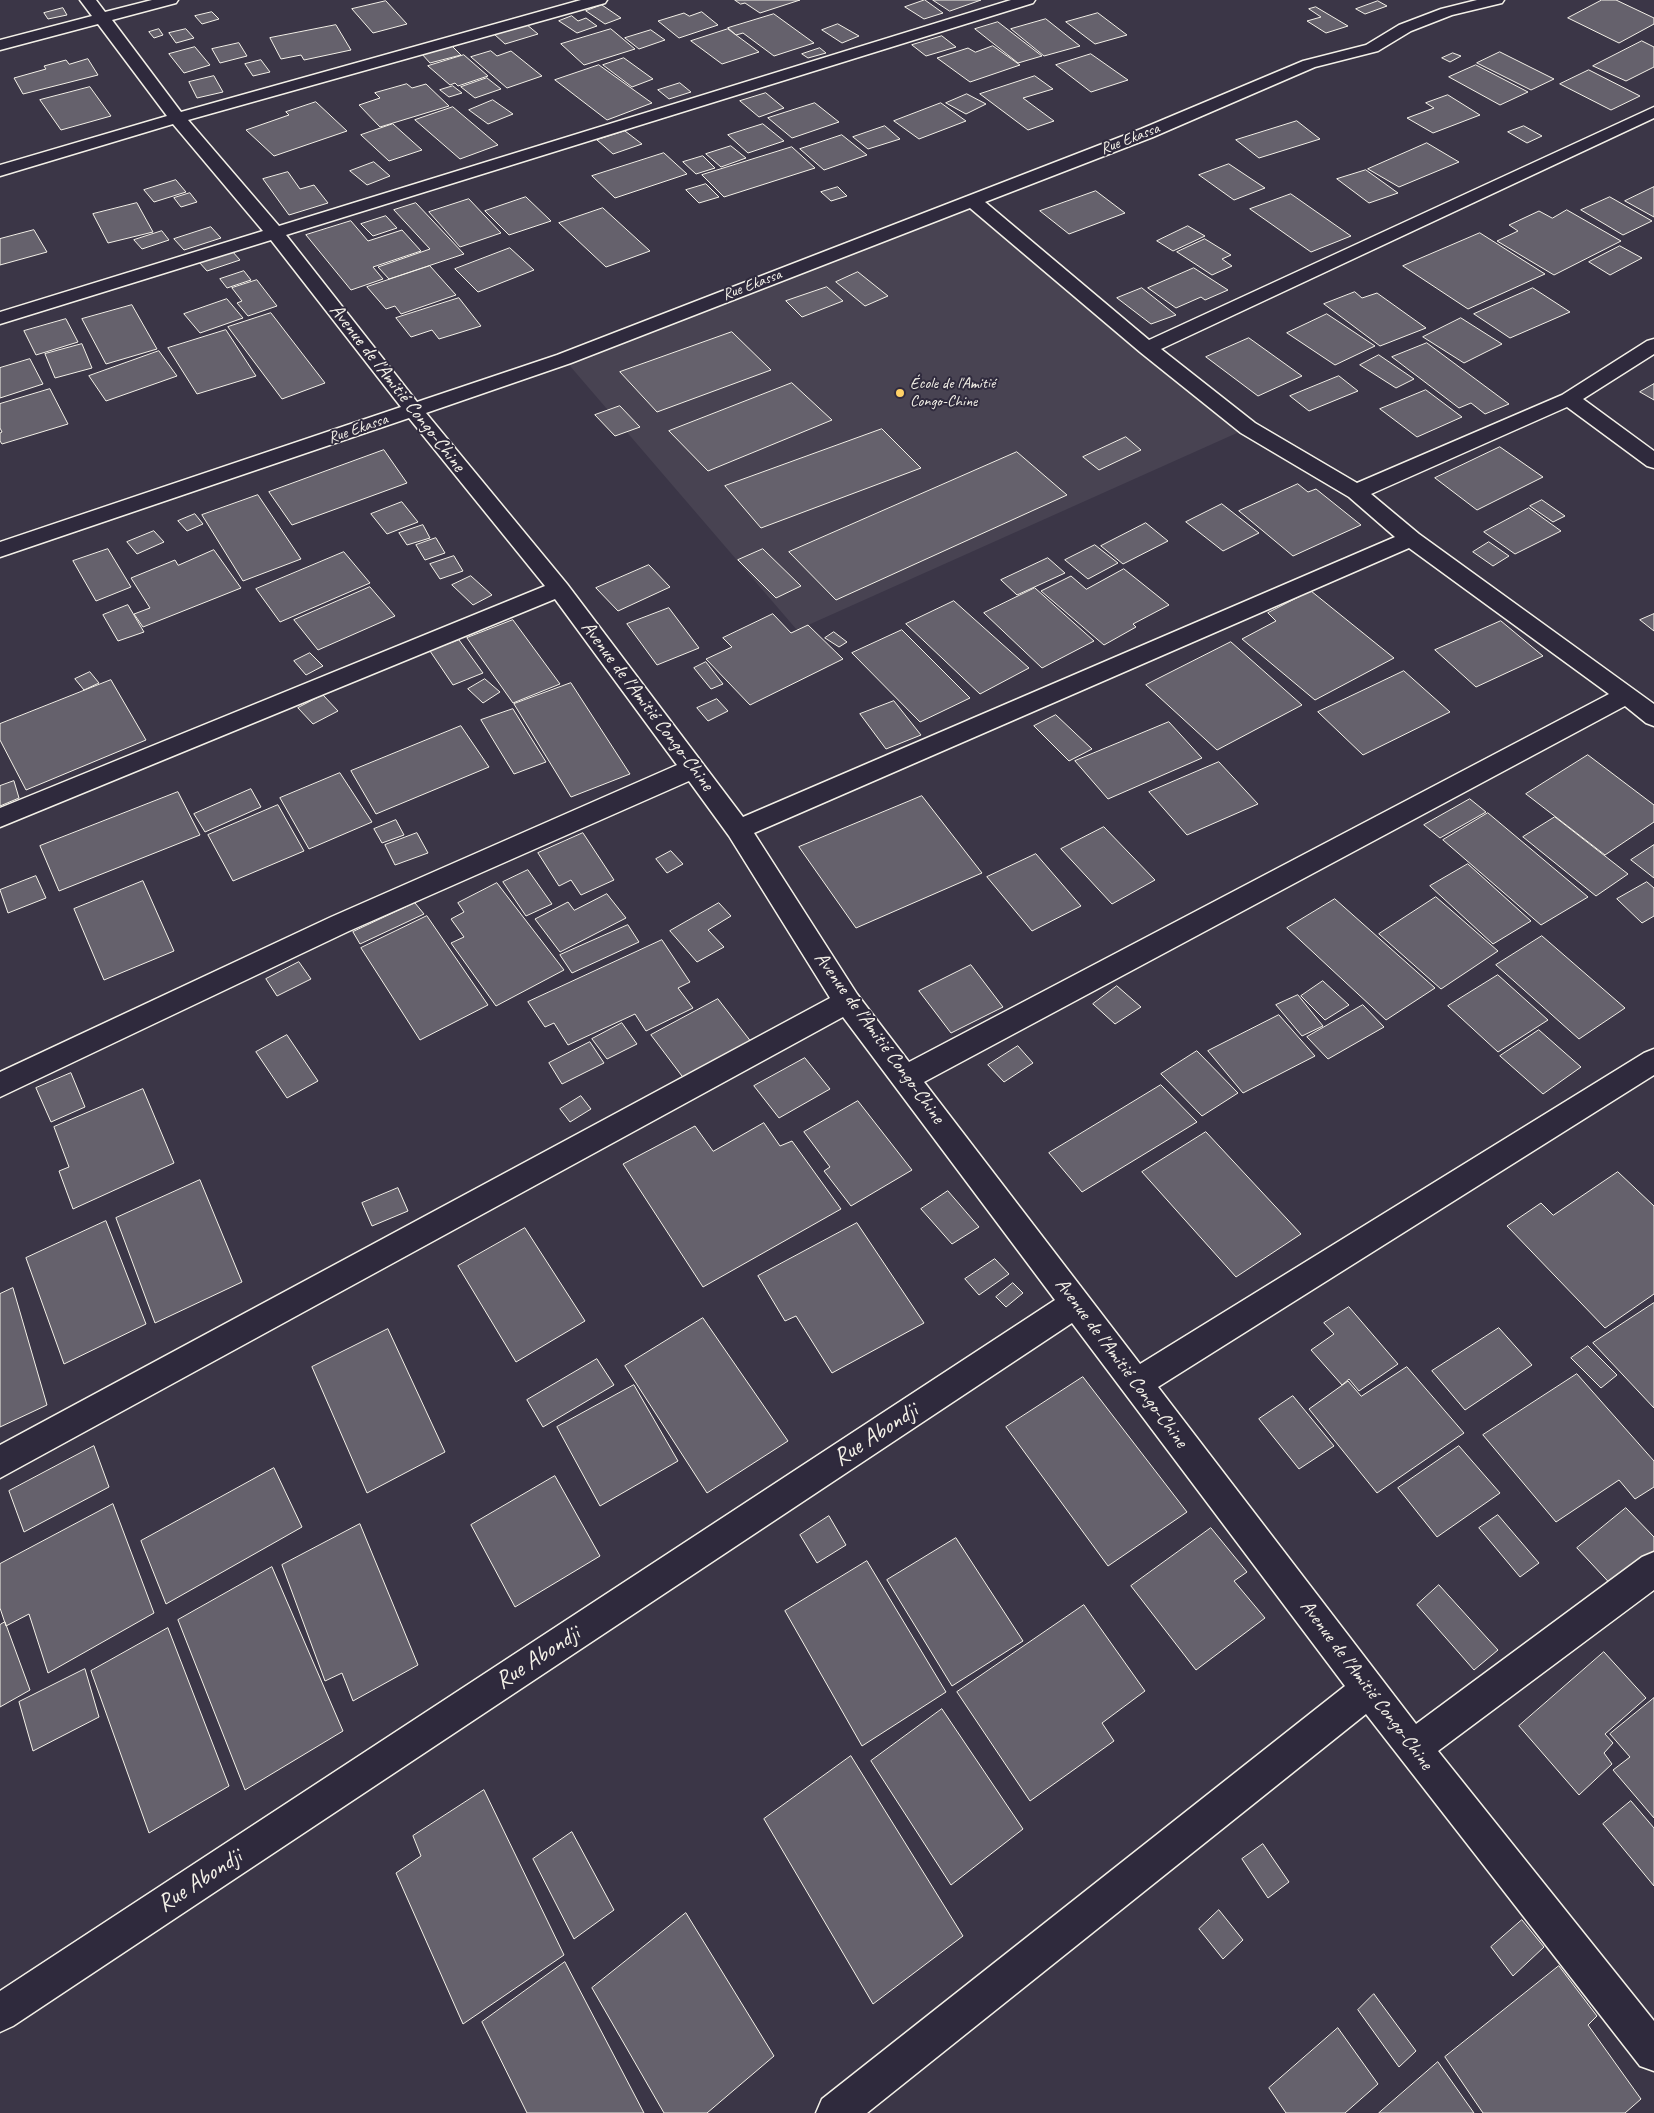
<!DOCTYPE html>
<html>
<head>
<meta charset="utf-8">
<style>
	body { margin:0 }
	canvas { display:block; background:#3b3647 }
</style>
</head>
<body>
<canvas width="1654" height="2113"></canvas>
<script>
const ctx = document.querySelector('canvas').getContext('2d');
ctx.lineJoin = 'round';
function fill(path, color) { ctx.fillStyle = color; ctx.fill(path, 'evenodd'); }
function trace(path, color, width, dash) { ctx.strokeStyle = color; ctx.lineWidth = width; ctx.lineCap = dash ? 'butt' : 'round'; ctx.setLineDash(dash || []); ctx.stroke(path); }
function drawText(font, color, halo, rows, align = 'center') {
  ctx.font = font + ' Caveat,sans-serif'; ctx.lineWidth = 4; ctx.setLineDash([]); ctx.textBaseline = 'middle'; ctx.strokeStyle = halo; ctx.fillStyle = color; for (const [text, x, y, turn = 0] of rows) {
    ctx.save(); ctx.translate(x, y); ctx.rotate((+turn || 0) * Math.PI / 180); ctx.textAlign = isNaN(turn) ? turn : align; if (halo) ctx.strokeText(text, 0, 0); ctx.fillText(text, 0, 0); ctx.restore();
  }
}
const built = new Path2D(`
	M971,200L1248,428L797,630L564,359Z`);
const building = new Path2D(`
	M735,0H800L760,13L745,3L741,4Z
	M925,0L943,13L924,19L905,7Z
	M933,0H981L950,11Z
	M1602,0H1616L1654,18V24L1619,43L1568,18Z
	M386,1L407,24L373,33L352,9Z
	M1378,1L1387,6L1365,14L1356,9Z
	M602,5L621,18L605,24L586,11Z
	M1316,7L1348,26L1326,33L1307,21L1321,17L1309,9Z
	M63,8L67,15L48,19L44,13Z
	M212,12L219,19L202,24L195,16Z
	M702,12L718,25L679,38L658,21L684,13L689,16Z
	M1098,13L1127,35L1095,44L1066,22Z
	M774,14L814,43L774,56L743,33L736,35L728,28Z
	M572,16L578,21L586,18L597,26L577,33L559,21Z
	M1046,19L1080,46L1044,56L1011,29Z
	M998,22L1042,56L1018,63L975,29Z
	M526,24L538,34L505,44L494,34Z
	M838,24L859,36L842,43L822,30Z
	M336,25L351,50L304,60L301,55L281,59L270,38Z
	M159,29L163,35L154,38L149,32Z
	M186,29L194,38L176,43L169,33Z
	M611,29L635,49L584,65L561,44Z
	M728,29L759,52L722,64L691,41Z
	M651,30L665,40L639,49L625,38Z
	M942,36L956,47L926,56L912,45Z
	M1642,41L1654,47V67L1626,81L1593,66Z
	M239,43L247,56L220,63L212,49Z
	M451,45L461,55L430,63L421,53Z
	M993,46L1020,65L970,82L937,58L968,48L975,52Z
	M195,47L210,65L184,73L169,54Z
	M820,48L826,53L808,58L802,54Z
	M491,51L497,56L511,51L542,76L507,88L471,57Z
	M1500,52L1554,79L1531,90L1477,63Z
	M1453,53L1461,56L1450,62L1442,58Z
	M1091,54L1128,80L1091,92L1056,65Z
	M464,55L488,76L458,86L455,83L450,85L428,66Z
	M624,58L653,79L632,87L603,65Z
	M88,59L98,75L23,94L14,78L46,69L44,66L66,60L69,64Z
	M261,60L270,72L253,76L245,64Z
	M599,65L652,103L607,120L555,80Z
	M1476,65L1528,92L1500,105L1449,77Z
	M1589,70L1640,96L1611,110L1560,84Z
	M214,76L223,92L197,98L189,82Z
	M1035,76L1053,89L1023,98L1054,121L1028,130L980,94Z
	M487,78L501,89L475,98L461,87Z
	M680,83L691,92L669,99L658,90Z
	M407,84L412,88L426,84L449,106L380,127L359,105L380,98L375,93Z
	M453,86L462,93L449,97L440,90Z
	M90,87L111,116L61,130L40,100Z
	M766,93L784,108L759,117L740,101Z
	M967,94L986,104L966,114L946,103Z
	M1448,95L1480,115L1433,133L1407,118L1434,108L1426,103Z
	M493,100L513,114L488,124L469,110Z
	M316,102L347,131L274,156L246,130L289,115L286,112Z
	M815,103L839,122L792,138L768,118Z
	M941,103L966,121L919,139L894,121Z
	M453,107L498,145L460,159L415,120Z
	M1297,121L1320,139L1259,158L1236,140Z
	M393,124L422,150L389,161L361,135Z
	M763,124L784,141L748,153L728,135Z
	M885,126L900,139L868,149L853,137Z
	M1524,126L1542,136L1527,143L1508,132Z
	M625,131L642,144L613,154L597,140Z
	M842,135L867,155L824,170L800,149Z
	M1427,143L1459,162L1399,187L1368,169Z
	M731,146L746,158L721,167L706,154Z
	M792,147L815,168L724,197L702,175Z
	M664,153L687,174L615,198L592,176Z
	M703,156L715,168L696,174L683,162Z
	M374,162L390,176L367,185L350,171Z
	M1229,164L1265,188L1234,200L1199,175Z
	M1366,170L1398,193L1369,203L1337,179Z
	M288,172L300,189L314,185L328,203L289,215L263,179Z
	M176,180L186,192L154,202L144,190Z
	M706,184L719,197L699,203L686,190Z
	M838,187L847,196L831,201L821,192Z
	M1654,187V217L1625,201Z
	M1096,191L1125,213L1069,234L1040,211Z
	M190,193L197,202L181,207L174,198Z
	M1291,194L1351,236L1311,252L1250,209Z
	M526,197L551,221L509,235L485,211Z
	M1610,197L1652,221L1623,235L1581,210Z
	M469,199L501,233L460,247L429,212Z
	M137,203L153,232L108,243L93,214Z
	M416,203L464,254L389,279L378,267L430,249L394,210Z
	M603,208L650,251L606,267L559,223Z
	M1567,210L1621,241L1554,275L1497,241L1518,231L1509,225L1539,211L1552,218Z
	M386,216L397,228L373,236L361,224Z
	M351,221L368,241L402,230L421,251L373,267L383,279L351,290L306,235Z
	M1188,226L1205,236L1173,251L1157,241Z
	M211,227L221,238L184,250L174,239Z
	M34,230L47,252L0,265V239Z
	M162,231L169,240L142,249L134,240Z
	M1480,233L1545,274L1468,309L1403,266Z
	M1205,239L1231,255L1222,259L1232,266L1212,275L1177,252Z
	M1620,246L1642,258L1610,275L1589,262Z
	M510,248L534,270L478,292L455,269Z
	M232,251L240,260L207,271L199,262Z
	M430,266L456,295L401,314L395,306L386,309L367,287Z
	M1194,268L1228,290L1205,300L1201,297L1176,308L1148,288Z
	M244,271L251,280L227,288L220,279Z
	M858,272L888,296L865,306L836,282Z
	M257,280L277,306L248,316L237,303L242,301L232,288Z
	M827,287L843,301L802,317L786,301Z
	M1142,288L1176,315L1151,324L1117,298Z
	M1533,288L1570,312L1510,338L1474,314Z
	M1355,292L1362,298L1377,293L1426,328L1380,346L1324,304Z
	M459,298L481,326L439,339L432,330L411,337L396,318Z
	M227,299L243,318L200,333L184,314Z
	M132,305L157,349L106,364L82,319Z
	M271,313L325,383L282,399L228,327Z
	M1327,314L1375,346L1335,365L1287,333Z
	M1461,318L1502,344L1464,363L1423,337Z
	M66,319L78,342L36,355L24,331Z
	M226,330L256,376L197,394L168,348Z
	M732,332L771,370L657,412L620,372Z
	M1249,338L1302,376L1258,396L1206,357Z
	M1427,343L1509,404L1485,414L1471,403L1459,408L1392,357Z
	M82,344L92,368L55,378L45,354Z
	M159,351L177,376L106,401L89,376Z
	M1379,355L1414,379L1396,388L1360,365Z
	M30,359L43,384L0,398V368Z
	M1339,376L1358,391L1309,411L1290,396Z
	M792,383L832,420L708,471L669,431Z
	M1654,384V400L1640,392Z
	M50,389L68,424L2,444L0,441V433L2,432L0,428V404Z
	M1426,390L1462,417L1417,437L1380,409Z
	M620,406L640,427L615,436L595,415Z
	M882,429L921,468L761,528L725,486Z
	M1126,437L1141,450L1099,470L1083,457Z
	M1500,447L1543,477L1477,510L1435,478Z
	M384,450L407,483L292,525L269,492Z
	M1017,452L1067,495L836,600L789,552Z
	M1298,484L1308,492L1316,489L1361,525L1293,556L1239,511Z
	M258,495L301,559L243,581L202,515Z
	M1542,500L1565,516L1553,522L1530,506Z
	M402,502L418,522L387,534L371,514Z
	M1222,504L1259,533L1223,551L1186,522Z
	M1529,508L1561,531L1515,554L1484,532Z
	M195,514L203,524L187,531L178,521Z
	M1146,523L1168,541L1123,564L1101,546Z
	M423,525L430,538L407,545L399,533Z
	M154,531L164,542L137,554L127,542Z
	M436,538L445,553L425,560L416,545Z
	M1489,542L1509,556L1493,566L1473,552Z
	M1095,545L1118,563L1088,579L1065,560Z
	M108,549L131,587L96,601L73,561Z
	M763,549L801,586L776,598L738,560Z
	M214,550L241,588L143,627L134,614L150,608L131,578L175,560L178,565Z
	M344,552L370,583L280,622L256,589Z
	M454,556L463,571L440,579L430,564Z
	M1048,558L1065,573L1017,595L1001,580Z
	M649,565L670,587L618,611L596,588Z
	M1124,569L1169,605L1133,624L1136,627L1104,645L1041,591L1071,576L1086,589Z
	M471,576L492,595L473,605L452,585Z
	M370,587L395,616L318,650L294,620Z
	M1035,588L1094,641L1042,668L984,613Z
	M1311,591L1394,658L1315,700L1242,639L1276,621L1268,613Z
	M954,601L1029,668L980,694L906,624Z
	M128,605L144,632L118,641L103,615Z
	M669,608L699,648L657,665L627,624Z
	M773,614L791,633L808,625L843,659L750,705L706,659L732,647L723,638Z
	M1654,614V631L1640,620Z
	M513,620L560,684L513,703L467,638Z
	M1501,621L1543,656L1476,687L1435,650Z
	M902,630L970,698L920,722L852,653Z
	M834,632L847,642L839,647L825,638Z
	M459,640L483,673L453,685L430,651Z
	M1231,642L1302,705L1217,750L1146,685Z
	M310,653L323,666L306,675L294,661Z
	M706,662L723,684L711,689L694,668Z
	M1404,671L1450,712L1363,755L1318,712Z
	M90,672L99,683L84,690L75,679Z
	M485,679L500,692L483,703L468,689Z
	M111,680L146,740L26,790L0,740V724Z
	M571,683L630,774L571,797L514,704Z
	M323,695L338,711L313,724L298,708Z
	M717,699L728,711L708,721L697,708Z
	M894,701L921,735L886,749L860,714Z
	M513,709L546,762L514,774L481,720Z
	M1056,715L1092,749L1069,761L1034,726Z
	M1169,722L1202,758L1108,799L1075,761Z
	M461,726L489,767L376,814L351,771Z
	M1588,755L1654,805V822L1605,855L1526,794Z
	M1219,762L1258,804L1187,835L1149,792Z
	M340,773L372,822L309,849L280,798Z
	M14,781L19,798L0,806V786Z
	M251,789L261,807L205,832L194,814Z
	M178,792L200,835L59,891L40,846Z
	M922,796L982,873L856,928L799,847Z
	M1470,799L1486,812L1440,838L1424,825Z
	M278,805L304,851L233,881L208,835Z
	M1488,813L1588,897L1541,925L1443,840Z
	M1555,817L1628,874L1596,896L1523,837Z
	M396,820L404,835L382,843L374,829Z
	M1104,827L1155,880L1112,904L1061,849Z
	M417,833L428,853L395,865L385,845Z
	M583,833L614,880L581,895L571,880L559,886L538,853Z
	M1654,845V878L1631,860Z
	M671,851L683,864L667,873L656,859Z
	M1036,854L1081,906L1032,931L987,877Z
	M1468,864L1531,921L1493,944L1430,886Z
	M528,870L552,904L526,916L503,882Z
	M36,876L46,898L8,913L0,890Z
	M143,881L174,951L104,980L74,909Z
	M1647,882L1654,888V916L1642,923L1617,899Z
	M497,883L564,970L496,1006L451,943L464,937L451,919L464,912L458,903Z
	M607,894L626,918L560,952L535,919L568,902L574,910Z
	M1436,897L1498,951L1441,989L1379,934Z
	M1335,899L1435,988L1386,1020L1287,928Z
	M415,903L424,914L360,944L353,932Z
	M719,903L731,916L708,930L724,947L697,962L670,931Z
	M427,916L488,1005L420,1040L361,948Z
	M628,925L639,942L572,973L560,955Z
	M1542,936L1625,1008L1579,1039L1496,965Z
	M662,940L690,982L678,988L693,1008L646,1031L635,1014L568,1045L554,1023L545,1027L528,1002Z
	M299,962L311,979L277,996L266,979Z
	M971,965L1003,1007L951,1033L919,991Z
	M1498,975L1548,1020L1498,1052L1448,1006Z
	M1323,981L1349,1005L1325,1020L1301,996Z
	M1117,986L1141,1007L1115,1024L1093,1004Z
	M1298,995L1323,1026L1302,1036L1276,1005Z
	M718,999L752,1043L685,1080L651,1035Z
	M1363,1005L1384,1027L1328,1059L1307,1037Z
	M1279,1015L1315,1056L1243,1093L1208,1051Z
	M622,1023L637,1044L607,1059L592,1039Z
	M1539,1030L1581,1067L1543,1094L1500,1056Z
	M287,1035L318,1081L287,1098L256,1052Z
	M590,1042L604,1063L562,1084L549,1063Z
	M1018,1046L1033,1063L1004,1082L988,1065Z
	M1197,1051L1238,1093L1202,1116L1161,1074Z
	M805,1058L830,1089L779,1118L754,1086Z
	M71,1073L85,1107L51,1122L36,1088Z
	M1161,1085L1197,1122L1082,1192L1049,1153Z
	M143,1089L174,1163L73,1209L59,1171L69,1167L54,1127Z
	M581,1096L591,1109L570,1122L560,1109Z
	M858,1101L912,1170L851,1206L824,1171L830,1167L804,1132Z
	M764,1123L780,1146L792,1141L841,1209L703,1287L623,1164L695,1126L713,1151Z
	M1206,1132L1301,1234L1236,1277L1142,1172Z
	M1618,1172L1654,1206V1294L1605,1328L1507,1226L1541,1203L1553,1215Z
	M200,1180L242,1282L155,1323L116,1218Z
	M398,1188L408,1211L372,1226L362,1203Z
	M948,1191L979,1227L952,1244L921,1209Z
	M106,1221L146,1324L64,1364L26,1258Z
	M857,1223L924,1323L832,1373L796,1316L785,1321L758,1276Z
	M525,1228L585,1321L516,1362L458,1266Z
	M995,1259L1009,1274L979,1295L965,1279Z
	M1013,1283L1023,1293L1006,1307L996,1297Z
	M13,1288L47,1405L0,1427V1294Z
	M1654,1303V1408L1593,1343Z
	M1349,1307L1398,1364L1359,1391L1349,1379L1342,1385L1311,1350L1334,1334L1324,1323Z
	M703,1318L788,1441L707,1493L625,1366Z
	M1499,1328L1532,1365L1465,1410L1432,1371Z
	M388,1329L445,1452L367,1493L312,1367Z
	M1588,1346L1617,1375L1601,1388L1571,1358Z
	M597,1359L614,1385L543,1427L527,1400Z
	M1407,1367L1464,1433L1377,1493L1309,1409L1348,1381L1361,1396Z
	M1577,1374L1654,1461V1487L1635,1499L1619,1480L1556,1522L1483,1435Z
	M1083,1377L1187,1512L1108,1566L1006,1427Z
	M634,1385L678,1461L600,1506L557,1427Z
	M1293,1396L1334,1446L1299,1469L1259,1419Z
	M94,1446L109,1487L24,1532L9,1491Z
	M1459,1446L1500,1493L1437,1537L1398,1488Z
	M274,1468L302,1527L166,1604L141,1541Z
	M555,1476L600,1556L515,1607L471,1525Z
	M113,1504L154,1613L48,1673L29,1614L6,1626L0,1608V1564Z
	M1626,1508L1654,1537V1561L1617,1591L1577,1548Z
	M1498,1515L1539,1563L1520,1577L1479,1528Z
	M829,1516L846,1545L817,1563L800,1535Z
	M360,1524L418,1665L353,1701L342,1673L325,1681L282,1565Z
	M1211,1528L1247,1572L1234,1581L1265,1618L1196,1670L1131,1586Z
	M956,1538L1023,1641L952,1686L887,1580Z
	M867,1561L946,1692L862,1746L785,1611Z
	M272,1567L343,1731L245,1790L178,1620Z
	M1439,1585L1498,1650L1474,1670L1417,1605Z
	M1084,1605L1145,1691L1102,1723L1114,1741L1030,1801L957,1692Z
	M5,1622L30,1690L0,1707V1625Z
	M168,1628L229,1786L149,1833L91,1671Z
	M1604,1652L1646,1698L1605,1734L1613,1743L1604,1753L1612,1764L1579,1795L1519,1726Z
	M85,1669L99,1717L33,1751L19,1702Z
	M1654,1698V1818L1613,1770L1630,1757L1610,1734Z
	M942,1709L1023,1829L951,1885L871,1761Z
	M851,1756L963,1936L873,2004L764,1819Z
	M484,1790L564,1955L463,2024L396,1873L421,1856L413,1836Z
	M1631,1801L1654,1828V1886L1603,1824Z
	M572,1832L614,1910L574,1939L533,1859Z
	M1263,1844L1289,1882L1268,1898L1242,1859Z
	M1219,1910L1243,1940L1223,1959L1199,1929Z
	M686,1913L774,2056L707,2113H664L592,1988Z
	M1522,1920L1544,1947L1513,1976L1491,1947Z
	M565,1962L644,2113H527L482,2022Z
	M1559,1966L1597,2016L1588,2025L1641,2099L1625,2113H1483L1445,2057Z
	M1374,1994L1416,2051L1399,2067L1358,2010Z
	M1338,2028L1378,2084L1345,2113H1286L1269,2088Z
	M1438,2062L1474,2113H1379Z`);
const street = new Path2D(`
	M80,0H96L105,12L152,0H178L176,3L112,20L181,112L581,0H607L605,3L188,120L279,226L1011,0H1035L1033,3L286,235L417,402L557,355L1141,129L1303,61L1366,45L1399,25L1441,9L1477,0H1504L1502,3L1452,15L1411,31L1378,51L1315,67L1153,137L985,202L1149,340L1654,107V118L1161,349L1255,423L1357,483L1562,395L1647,341L1654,339V354L1583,399L1654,451V468L1647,466L1567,407L1371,494L1419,534L1654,704V726L1646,723L1625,706L924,1082L1140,1364L1644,1053L1654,1049V1075L1158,1387L1416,1724L1642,1557L1654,1552V1590L1438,1751L1654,2021V2071L1640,2066L1366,1714L867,2113H816L822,2099L1345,1686L1072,1323L13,2026L0,2032V1991L1055,1300L843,1017L0,1478V1445L830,998L729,836L689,781L349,931L0,1097V1072L331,917L677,765L555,599L0,827V808L545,586L409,418L0,557V542L401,407L271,240L0,324V312L263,231L173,124L0,176V165L167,116L98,24L0,50V40L92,16ZM970,208L1140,352L1241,433L1349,497L1395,537L743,817L567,584L426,413L571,363ZM1409,548L1609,694L909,1062L857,994L754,833Z`);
const markers = [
	[900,393,5,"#ffd166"]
];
const farStreetnames = [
	["Rue Ekassa",1130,139,-21],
	["Rue Ekassa",752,285,-21],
	["Rue Ekassa",358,429,-19]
];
const farPoinames = [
	["École de l'Amitié",910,384],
	["Congo-Chine",910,402]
];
const streetNames = [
	["Avenue de l'Amitié Congo-Chine",397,388,52],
	["Avenue de l'Amitié Congo-Chine",647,706,53],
	["Avenue de l'Amitié Congo-Chine",879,1038,54],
	["Avenue de l'Amitié Congo-Chine",1121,1363,53],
	["Avenue de l'Amitié Congo-Chine",1366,1685,53]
];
const nearStreetnames = [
	["Rue Abondji",876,1435,-33],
	["Rue Abondji",538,1658,-33],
	["Rue Abondji",200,1881,-33]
];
fill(built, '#484352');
fill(building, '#65616c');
trace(building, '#f4f1e8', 1);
trace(street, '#f4f1e8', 3);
fill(street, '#2f2a3d');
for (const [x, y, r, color] of markers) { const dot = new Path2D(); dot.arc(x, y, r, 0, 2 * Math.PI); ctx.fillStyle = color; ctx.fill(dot); trace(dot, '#2f2a3d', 2); }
drawText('16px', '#f4f1e8', '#2f2a3d', farStreetnames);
drawText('16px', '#f4f1e8', '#2f2a3d', farPoinames, 'left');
drawText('20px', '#f4f1e8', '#2f2a3d', streetNames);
drawText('24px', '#f4f1e8', '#2f2a3d', nearStreetnames);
</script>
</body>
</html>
